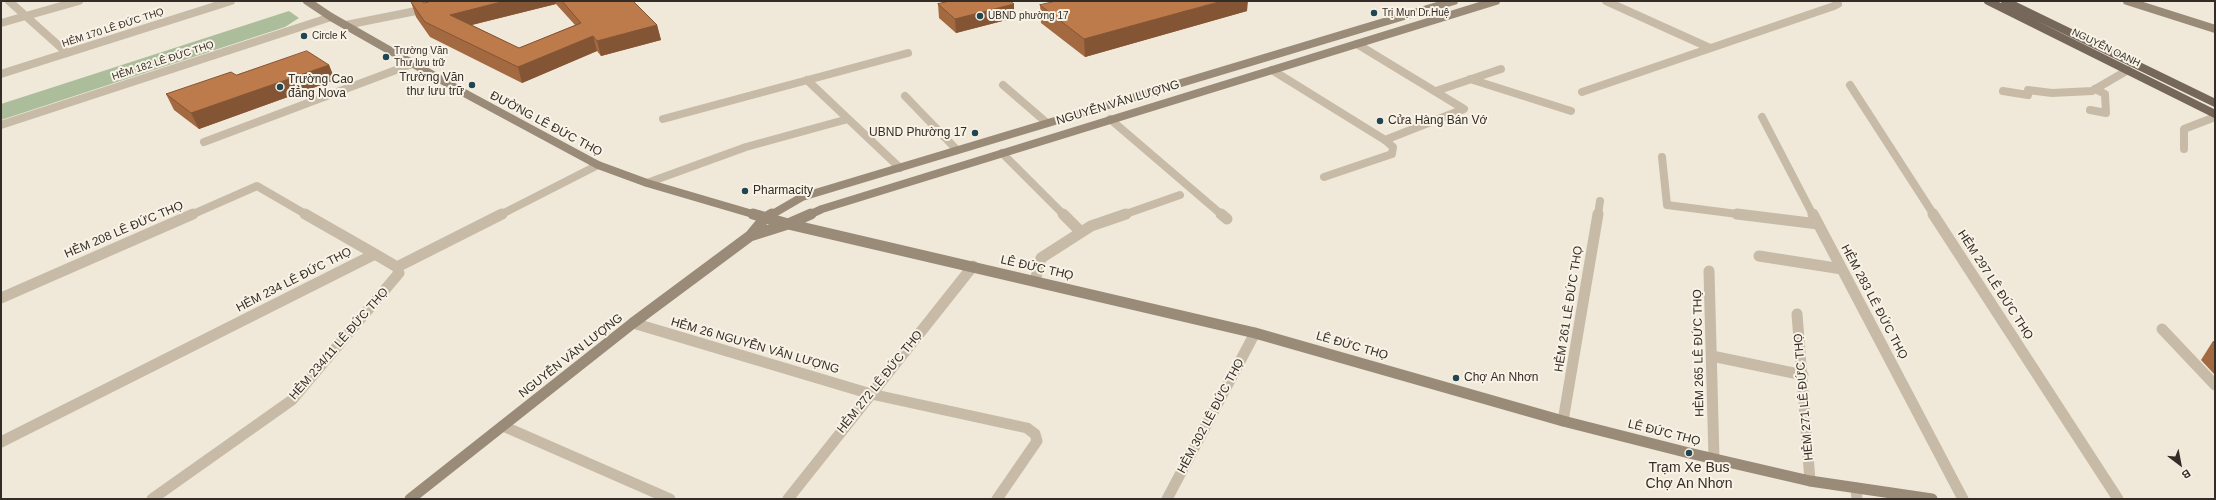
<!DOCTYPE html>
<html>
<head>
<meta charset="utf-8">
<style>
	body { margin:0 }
	#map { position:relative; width:2216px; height:500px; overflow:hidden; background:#f0e9da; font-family:Helvetica,sans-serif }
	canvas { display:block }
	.frame { position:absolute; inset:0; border:2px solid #342d27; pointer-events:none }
	.north { position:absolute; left:2160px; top:444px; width:40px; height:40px; -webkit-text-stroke:3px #f8f3e6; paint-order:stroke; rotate:148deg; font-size:11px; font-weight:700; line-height:16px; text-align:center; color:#342d27 }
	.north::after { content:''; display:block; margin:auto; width:14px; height:18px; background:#342d27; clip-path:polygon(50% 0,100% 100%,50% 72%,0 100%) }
</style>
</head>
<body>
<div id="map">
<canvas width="2216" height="500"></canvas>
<div class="frame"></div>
<div class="north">B</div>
</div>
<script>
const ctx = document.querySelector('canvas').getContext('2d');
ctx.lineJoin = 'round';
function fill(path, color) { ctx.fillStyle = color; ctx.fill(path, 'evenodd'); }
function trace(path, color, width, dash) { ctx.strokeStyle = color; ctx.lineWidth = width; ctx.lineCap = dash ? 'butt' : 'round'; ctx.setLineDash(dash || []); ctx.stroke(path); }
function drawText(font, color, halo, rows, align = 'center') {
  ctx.font = font + ' Helvetica,sans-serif'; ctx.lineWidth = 4; ctx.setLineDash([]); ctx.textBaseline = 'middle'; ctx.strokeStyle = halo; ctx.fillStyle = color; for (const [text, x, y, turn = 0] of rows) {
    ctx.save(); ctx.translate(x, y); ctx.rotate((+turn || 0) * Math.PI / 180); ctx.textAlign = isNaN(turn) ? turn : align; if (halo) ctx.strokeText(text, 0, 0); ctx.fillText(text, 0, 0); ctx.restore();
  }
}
const green = new Path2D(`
	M289,11L299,18L285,27L1,120V104Z`);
const streetFar1 = new Path2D(`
	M9,1L67,53
	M1606,1L1710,48
	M1,23L79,1
	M346,25L426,9
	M1357,44L1464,109L1385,140
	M1272,70L1385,140L1393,147L1392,154L1324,177
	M1,74L231,1
	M1470,79L1571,111
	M807,80L900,168
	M1003,85L1047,123
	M1850,85L1934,215
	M1436,91L1501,69
	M2003,91L2028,95V90L2052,93L2092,91L2128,70
	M1582,92L1834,6L1838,4L1836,1
	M905,96L957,150
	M2090,110L2106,113L2105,94L2095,89
	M1762,117L1813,215
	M663,119L908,53
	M1110,119L1222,215
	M1,125L331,17
	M204,142L412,64
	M2184,149V129L2215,117
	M1002,153L1064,215
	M1662,157L1667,205L1745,215
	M647,183L746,147L848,119
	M191,215L257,186L307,215
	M500,215L598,165
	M1123,215L1180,195
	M1598,215L1600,201`);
const street = new Path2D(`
	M305,214L375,254
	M1063,214L1081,232
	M1221,214L1227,219
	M1737,214L1818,224
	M1813,214L1963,499
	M1933,214L2118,499
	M1759,256L1842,269
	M1709,271L1714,459
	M1035,281L1041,258L1091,226L1126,214
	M1,298L193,214
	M1797,314L1810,481
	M633,323L871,394L1027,428L1035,434L1037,441L997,499
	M2162,329L2215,385
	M1712,356L1803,375
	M1563,421L1598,214
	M503,426L670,499
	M1,442L375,254L397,267L502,214
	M1856,488L1857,499
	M152,499L292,400L399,273L397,267
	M788,499L973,266
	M1167,499L1255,333`);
const secondaryFar1 = new Path2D(`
	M307,1L331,17L468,95L598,165L647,183L756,215
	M2127,1L2215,29
	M771,215L802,197L1454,1
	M809,215L822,209L1496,1`);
const secondary = new Path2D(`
	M753,214L788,224L1255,333L1563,421L1689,453L1810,481L1932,499
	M750,236L788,224L811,214
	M410,499L633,323L750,236L765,218L772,214`);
const primary = new Path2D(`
	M1988,1L2215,114
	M2005,1L2215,103`);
const wall = new Path2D(`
	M431,1H633L657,25L661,40L601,56L597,51L522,83L430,37L416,17L411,2L424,3ZM556,4L575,25L519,48L472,25Z
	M942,1H1010L1014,18L956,33L939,18L938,4L943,3Z
	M1040,5L1247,11L1085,57L1041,23Z
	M329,65L335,80L199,129L174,110L166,94L236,75Z
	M2213,341H2215V375L2201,360Z`);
const shadedWall = new Path2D(`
	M505,1H555L556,4L455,29L450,15Z
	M1222,1H1248L1247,11L1085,57L1084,39Z
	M1014,4V18L956,33L955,19Z
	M657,25L661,40L601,56L597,41Z
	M593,36L597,51L522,83L518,67Z
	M329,65L335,80L199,129L191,113Z`);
const building = new Path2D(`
	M417,1H421L424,3L431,1H505L450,15L519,48L581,23L562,1H633L657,25L597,41L593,36L518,67L425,22L411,2Z
	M950,1H1010L1014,4L955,19L938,4Z
	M1057,1H1222L1084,39L1040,5Z
	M307,51L329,65L191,113L166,94L231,72L236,75Z`);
const markers = [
	[1374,13,4,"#204652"],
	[980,16,4,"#204652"],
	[304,36,4,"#204652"],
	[386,57,4,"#204652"],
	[472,85,4,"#204652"],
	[280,87,4,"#204652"],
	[1380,121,4,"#204652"],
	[975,133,4,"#204652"],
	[745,191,4,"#204652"],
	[1456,378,4,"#204652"],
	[1689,453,4,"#204652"]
];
const farPoinames = [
	["Trị Mụn Dr.Huệ",1382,13],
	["UBND phường 17",988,16],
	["Circle K",312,36],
	["Trường Văn",394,51],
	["Thư lưu trữ",394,63]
];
const farStreetnames = [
	["HẺM 170 LÊ ĐỨC THỌ",113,28,-18],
	["NGUYỄN OANH",2106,48,26],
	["HẺM 182 LÊ ĐỨC THỌ",163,61,-18]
];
const poiNames = [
	["Trường Văn",464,78,"right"],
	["thư lưu trữ",464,92,"right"],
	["Trường Cao",288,80],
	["đẳng Nova",288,94],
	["Cửa Hàng Bán Vớ",1388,121],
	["UBND Phường 17",967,133,"right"],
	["Pharmacity",753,191],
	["Chợ An Nhơn",1464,378]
];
const streetNames = [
	["NGUYỄN VĂN LƯỢNG",1118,103,-17],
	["ĐƯỜNG LÊ ĐỨC THỌ",546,124,28],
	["HẺM 208 LÊ ĐỨC THỌ",124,230,-23],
	["LÊ ĐỨC THỌ",1037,268,13],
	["HẺM 234 LÊ ĐỨC THỌ",294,280,-27],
	["HẺM 297 LÊ ĐỨC THỌ",1995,285,57],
	["HẺM 283 LÊ ĐỨC THỌ",1874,302,62],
	["HẺM 261 LÊ ĐỨC THỌ",1569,309,-81],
	["HẺM 234/11 LÊ ĐỨC THỌ",339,344,-49],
	["HẺM 26 NGUYỄN VĂN LƯỢNG",755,346,16],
	["LÊ ĐỨC THỌ",1352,346,16],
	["HẺM 265 LÊ ĐỨC THỌ",1699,353,-91],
	["NGUYỄN VĂN LƯỢNG",571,356,-38],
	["HẺM 272 LÊ ĐỨC THỌ",880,382,-51],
	["HẺM 271 LÊ ĐỨC THỌ",1804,397,-95],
	["HẺM 302 LÊ ĐỨC THỌ",1211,416,-62],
	["LÊ ĐỨC THỌ",1664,433,14]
];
const nearPoinames = [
	["Trạm Xe Bus",1689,468],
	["Chợ An Nhơn",1689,484]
];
fill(green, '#acbd9b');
trace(streetFar1, '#c7bba7', 8);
trace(street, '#c7bba7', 11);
trace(secondaryFar1, '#9a8b79', 8);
trace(secondary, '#9a8b79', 11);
trace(primary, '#756759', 8);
fill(wall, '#a36940');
fill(shadedWall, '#845534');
fill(building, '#bd7a4a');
trace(building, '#845534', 1);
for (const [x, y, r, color] of markers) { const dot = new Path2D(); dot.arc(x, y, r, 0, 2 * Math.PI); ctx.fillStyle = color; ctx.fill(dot); trace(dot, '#f8f3e6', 1.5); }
drawText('10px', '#342d27', '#f8f3e6', farPoinames, 'left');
drawText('10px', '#342d27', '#f8f3e6', farStreetnames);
drawText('12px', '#342d27', '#f8f3e6', poiNames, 'left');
drawText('12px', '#342d27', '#f8f3e6', streetNames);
drawText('14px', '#342d27', '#f8f3e6', nearPoinames);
</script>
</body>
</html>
